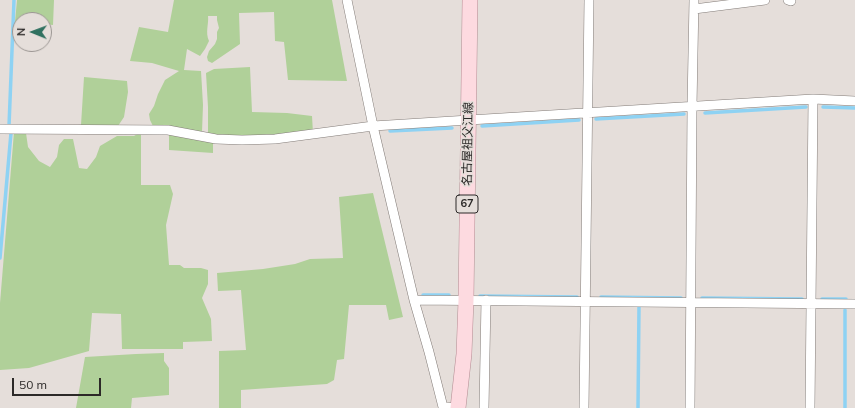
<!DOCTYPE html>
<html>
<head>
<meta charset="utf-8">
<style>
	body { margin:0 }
	#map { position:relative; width:855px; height:408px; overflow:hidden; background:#e5deda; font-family:Mulish,sans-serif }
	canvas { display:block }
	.north { position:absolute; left:12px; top:12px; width:40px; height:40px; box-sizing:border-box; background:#e5deda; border:1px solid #9b9693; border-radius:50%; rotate:271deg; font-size:11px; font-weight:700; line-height:16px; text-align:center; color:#2c2928 }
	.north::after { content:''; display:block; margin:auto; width:14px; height:18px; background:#307160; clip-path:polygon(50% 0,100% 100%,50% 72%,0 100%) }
	.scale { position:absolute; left:12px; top:378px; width:89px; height:18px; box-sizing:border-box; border:2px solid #2c2928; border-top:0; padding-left:5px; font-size:12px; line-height:14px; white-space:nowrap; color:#2c2928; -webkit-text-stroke:3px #e5deda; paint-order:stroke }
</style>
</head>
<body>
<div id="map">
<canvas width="855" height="408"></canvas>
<div class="north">N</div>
<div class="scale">50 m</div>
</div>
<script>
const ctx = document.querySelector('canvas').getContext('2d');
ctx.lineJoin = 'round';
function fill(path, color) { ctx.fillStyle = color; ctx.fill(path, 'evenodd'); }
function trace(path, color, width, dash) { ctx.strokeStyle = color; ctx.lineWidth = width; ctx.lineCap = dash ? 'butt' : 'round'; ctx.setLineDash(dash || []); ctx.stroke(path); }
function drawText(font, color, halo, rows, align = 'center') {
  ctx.font = font + ' Mulish,"Noto Sans JP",sans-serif'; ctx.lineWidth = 3; ctx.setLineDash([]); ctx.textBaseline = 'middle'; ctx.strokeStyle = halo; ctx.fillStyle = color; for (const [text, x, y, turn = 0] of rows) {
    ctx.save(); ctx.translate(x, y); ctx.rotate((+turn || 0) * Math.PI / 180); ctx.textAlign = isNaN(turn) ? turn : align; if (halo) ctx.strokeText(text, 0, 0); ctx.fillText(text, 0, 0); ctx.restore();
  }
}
const green = new Path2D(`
	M17,0H54L53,25L44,24V20H20V22H15Z
	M174,0H332L347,81L288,80L284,42L275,41L274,12L239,13L240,44L212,63L208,61L207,57L209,51L215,44L217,39V32L219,28L217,20V16H208C209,24 205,32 209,41L205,49L200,56L187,49L184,70L201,71L203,105L202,132L153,126L150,120L149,114L154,106L158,94L165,80L179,71L152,63L130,61L139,27L168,32Z
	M250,67L252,112L287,113L312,116L313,133L275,137L215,136L208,133V107L206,73L214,69Z
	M84,77L127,81L128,92L124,117L118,126L81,125Z
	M14,132L26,133L28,147L39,161L50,167L57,157L59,145L64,139H73L79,168L87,169L96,157L100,146L117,136H134L141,132V185H170L173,194L166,225L169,265H180L184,268H201L208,270V284L202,298L211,319L212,341L183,342V349H122L121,314L92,313L89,351L29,368L0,370V303Z
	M169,133L213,141V153L169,150Z
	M373,193L403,317L389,320L386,305H349L344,359L337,360L334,380L327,384L241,390V408H219V351L246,350L241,290L218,291L217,273L263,269L295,264L310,259L343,258L339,197Z
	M164,353V361L169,368V395L132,398L131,408H76L85,357L136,354Z`);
const stream = new Path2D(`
	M823,107L855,108
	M705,113L806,107
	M596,119L684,114
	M9,126L14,0
	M482,126L579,120
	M390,131L452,128
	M0,258L11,133
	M423,295H449
	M480,296L577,297
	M601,297L681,298
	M702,298L802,299
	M822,299H846
	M638,408L639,307
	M845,408V310`);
const street = new Path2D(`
	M347,0L373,126L414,300L429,352L443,407L457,408
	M788,0L791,1
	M694,9L765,0
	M0,129L168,130L216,139L242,140L275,139L373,126L469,120L813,99L855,101
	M414,300L855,304
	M484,408L486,300
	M584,408L589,0
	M690,408L692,106L694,0
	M810,408L813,99`);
const primary = new Path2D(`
	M458,408L464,354L466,300L470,0`);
const shields = [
	[467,204,22]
];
const shieldNames = [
	["67",467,204]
];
const streetNames = [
	["名古屋祖父江線",468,144,-89]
];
fill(green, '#b0d099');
trace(stream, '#8ed2f3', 3.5);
trace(street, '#837c78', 10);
trace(primary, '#b38c92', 16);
trace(street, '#fff', 9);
trace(primary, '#fddae0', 15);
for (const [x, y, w] of shields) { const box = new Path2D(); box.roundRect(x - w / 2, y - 9, w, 18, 3); ctx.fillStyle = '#e5deda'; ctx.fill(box); trace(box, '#2c2928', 1); }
drawText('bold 11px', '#2c2928', null, shieldNames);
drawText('12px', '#2c2928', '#e5deda', streetNames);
</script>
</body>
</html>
